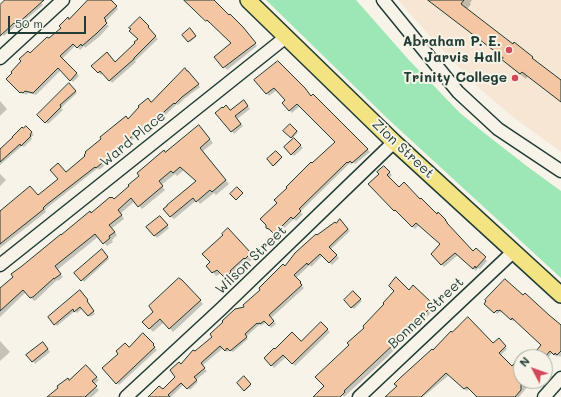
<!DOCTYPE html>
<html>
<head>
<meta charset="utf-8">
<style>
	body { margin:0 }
	#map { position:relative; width:561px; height:397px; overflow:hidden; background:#f7f3e8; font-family:Mali,sans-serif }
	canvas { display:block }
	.north { position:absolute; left:513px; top:349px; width:40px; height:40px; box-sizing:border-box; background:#f7f3e8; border:1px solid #a1aaa0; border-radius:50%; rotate:311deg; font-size:11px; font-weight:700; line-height:16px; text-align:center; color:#1f3d34 }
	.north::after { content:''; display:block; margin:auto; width:14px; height:18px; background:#d1495b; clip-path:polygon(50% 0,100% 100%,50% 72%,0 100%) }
	.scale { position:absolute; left:8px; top:16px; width:78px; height:18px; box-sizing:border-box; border:2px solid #1f3d34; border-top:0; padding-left:5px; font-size:12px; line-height:14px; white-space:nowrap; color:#1f3d34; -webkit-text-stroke:3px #f7f3e8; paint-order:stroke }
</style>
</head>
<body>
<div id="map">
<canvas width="561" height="397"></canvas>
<div class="north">N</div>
<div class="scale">50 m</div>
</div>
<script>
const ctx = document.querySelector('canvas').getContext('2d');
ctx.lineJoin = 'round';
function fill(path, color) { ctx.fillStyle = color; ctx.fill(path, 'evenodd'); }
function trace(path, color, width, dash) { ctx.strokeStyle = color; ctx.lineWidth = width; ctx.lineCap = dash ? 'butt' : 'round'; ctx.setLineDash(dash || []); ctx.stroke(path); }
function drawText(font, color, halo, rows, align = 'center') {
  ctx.font = font + ' Mali,sans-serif'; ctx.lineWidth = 4; ctx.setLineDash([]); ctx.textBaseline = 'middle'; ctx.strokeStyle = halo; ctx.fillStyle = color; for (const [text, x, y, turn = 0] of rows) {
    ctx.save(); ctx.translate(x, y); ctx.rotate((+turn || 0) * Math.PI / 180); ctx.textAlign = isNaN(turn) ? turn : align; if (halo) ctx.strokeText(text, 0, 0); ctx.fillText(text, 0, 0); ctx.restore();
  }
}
const built = new Path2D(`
	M398,0H561V152L513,117L480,89L437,44Z`);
const green = new Path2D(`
	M266,0H356L408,59L459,112L483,132L528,167L561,191V278L388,119Z`);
const shadow = new Path2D(`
	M12,0H45L41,3L43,5L18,26L17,25L4,36L3,34L0,37V6Z
	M90,0H112L114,2H113L118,9L106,21L108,23L106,24L109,26L100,36L85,48L84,46L80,50L76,45L62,59L79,76L73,82L61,70L36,95L28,93L26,95L24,93L23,94L7,79L30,55L62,28Z
	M184,0H212L245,31L257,46L227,70L216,57L233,44L210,22L209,23L190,4L188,5Z
	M428,0H472L470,3L471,4L467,9L513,45L515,43L561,82V102L528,76L526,79L508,65L503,58Z
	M140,19L150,29L149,30L158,39L135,61L136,62L112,83L103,73L101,75L92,66L115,63L137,43L139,39Z
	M190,30L196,37L190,42L183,35Z
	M190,74L200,87L184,99L178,105L177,104L159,121L158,120L153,124L122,148L121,149L123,151L99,170L98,168L48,207L45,210L46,212L0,248V212L38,196L129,120Z
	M256,80L312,97L313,96L370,152L355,164L353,162L351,165L350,163L300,212L303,214L296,221L294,219L277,235L273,231L269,230L267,228L337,142L300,106L292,113L283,103L286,100L277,90L269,96Z
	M69,84L77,93L61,108L63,110L48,124L39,115Z
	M0,101L7,109L0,116Z
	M246,104L250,109L237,119L243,126L234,134L232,131L230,111Z
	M290,125L298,132L293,138L303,148L294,156L285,147L294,139L285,131Z
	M26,127L34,135L31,137L32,139L24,147L22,146L0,165V150Z
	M202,129L213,143L203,151L229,184L216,195L214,193L200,204L197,200L174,219L170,216L197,182L184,170L177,176L175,174L161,185L165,190L142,209L135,201L121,213L124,219L112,228L117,235L112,240L113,242L107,246L99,236L57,270L63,277L58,281L57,280L36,300L34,301L26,292L0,317V287L1,288L61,236L91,214L114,200L165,153Z
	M276,152L282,158L275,166L268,159Z
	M384,167L392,175L388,179L399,188L445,221L473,252L476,249L487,261L480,269L478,268L476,271L458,255L444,267L432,254L441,245L419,225L415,229L398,212H397L370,184L380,174Z
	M0,174L6,180L0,186Z
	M162,219L169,228L157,238L148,227Z
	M340,221L350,231L331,249L339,258L332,265L323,255L311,267L310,265L296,278L303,285L302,286L304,288L271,318L276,324L271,328L266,322L263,325L262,324L261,326L260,324L246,337L248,339L233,352L230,350L227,352L223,348L202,366L207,371L196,380L198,382L190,390L184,384L171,397H153L163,391L177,377L181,366L246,307L285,267L317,237Z
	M228,230L254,258L249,262L248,261L232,275L233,277L229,281L221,272L218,275L216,276L213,272L211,262Z
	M102,251L109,259L84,282L76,273Z
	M186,285L203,304L173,332L164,322L153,332L144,322Z
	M414,287L433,305V306L435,308L427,317L426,316L415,329L413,327L396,345L397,347L384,360L344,397L337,390L336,391L341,397H315Z
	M353,293L362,301L354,309L345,300Z
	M82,294L89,303L88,304L95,314L90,317L83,308L77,313L75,311L57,326L49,317Z
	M485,304L561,326V356L560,357L558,355L557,357L552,353L545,362V357H532L543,345L515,320L513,321L502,311L501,313L500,312L497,314Z
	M321,323L330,332L295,366L286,357L274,368L265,358L301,342Z
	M143,335L155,347V348L157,350L119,385L104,368L129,349Z
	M499,340L507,349L500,356L512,367L521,363V381H537L533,386L531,384L528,386L519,397H479L470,388L467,391L449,375L423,397H386L433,351L493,345Z
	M0,341L10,352L0,361Z
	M45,345L50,352L35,364L33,361Z
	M86,367L99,380L94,385L99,390L92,397H48L69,381Z
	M244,378L251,386L245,391L238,383Z`);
const building = new Path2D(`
	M5,0H44L16,25L14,23L0,36V5Z
	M88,0H111L117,6L104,18L106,20L105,21L107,23L97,33L82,46L81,44L77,48L73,44L60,56L77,73L70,81L58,68L33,93L25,91L23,93L21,92L20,93L6,79L12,73L11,72L21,61L19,59L28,51L30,53L47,37L49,38L61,28L59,26L68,17L69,19Z
	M184,0H214L229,15L230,14L243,27L256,43L223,68L214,57L231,43L207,20L206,21Z
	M428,0H464L461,4L513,44L514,42L533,57L532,58L561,80V102L522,72L520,74L501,59L503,58Z
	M140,17L149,26L148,27L156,36L134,58V59L109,81L100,71L98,73L91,66L107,52L115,62L135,43L134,42L138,39L129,31L131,29L129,28Z
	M190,28L196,36L188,42L182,35Z
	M278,61L305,88L311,96L313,94L368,149L352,163L350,161L348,163L347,162L299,209L301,211L293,219L291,217L274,234L269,229L266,228V225L260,219L277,203L274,200L287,188L286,187L311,162L312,163L335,142L297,104L289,111L282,103L285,100L274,88L266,94L254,80Z
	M185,68L187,71H188L199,84L182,97L175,104L174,103L156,119L155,118L120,146H119L121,149L112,156V155L96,168L95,167L46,205L43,208L44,209L0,244V211L30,186L38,195L58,179L50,170L58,163L66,172L85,156L84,155L86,153L85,152L101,139L100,137L126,116L128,119L139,107L138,106L148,98L151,102Z
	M69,83L76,91L60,105L61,107L45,123L37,115Z
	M244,100L248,106L235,116L241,124L231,132L215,113L222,107L223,108L226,105L230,110Z
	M290,124L297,131L291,138L283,131Z
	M199,125L210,139L200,148L226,180L212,192L210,190L196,202L193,198L170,217L163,209L167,206V205L196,181L180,167L173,173L171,171L159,181L163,186L138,207L131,198L118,210L122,215L109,225L115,232L109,236L110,238L103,244L95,234L55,266L61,274L54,279V278L33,297L30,298L23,290L0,311V288L13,277L11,274L22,266L61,234V235L90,211L91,213L110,197L111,198L112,197L114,199L129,186L128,185L139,176L137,173L164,150L165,152Z
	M26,126L32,132L30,135L31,136L21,146L20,144L0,162V149L13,137H12L22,127L23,128Z
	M294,138L301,145L291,155L284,147Z
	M276,151L282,157L273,166L267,159Z
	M384,166L390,172L387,175L399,187L404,182L420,199L421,198L437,214L438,212L446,220H445L447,222V223L473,251L476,248L485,256L486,257L476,268L475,266L473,269L455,253L441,265L431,254L440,244L416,223L412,227L395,210L394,211L368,184L379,174L377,172Z
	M237,187L243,193L236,200L230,194Z
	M160,216L168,225L154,236L146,227Z
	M340,219L348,229L329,247L337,255L329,263L320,254L308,265L307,263L294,275L301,282L300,283L302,285L269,315L274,321L269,326L264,321L260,324V323L258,324L257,323L245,334L247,337L230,351L227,348L225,351L220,346L201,363L205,368L194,377L197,380L187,389L181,383L168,395L170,397H148L159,386L163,389L175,377L170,370L179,362L181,364L193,350L195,351L212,337L210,334L223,322L222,321L235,309L244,307L243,305L260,290L259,288L283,264L285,266L295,253L316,234L317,235L335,222L336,223Z
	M228,228L251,253L245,259L244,258L230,271L231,272L225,278L217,270L214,272H213L212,273L206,266L210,262L202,254L223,235L222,234Z
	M102,249L108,257L81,281L74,273Z
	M396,277L409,290L413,285L431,302L430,303L433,305L423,315L422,314L411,327L410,325L405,330L394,342L395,343L344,391L345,392L340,397H313L324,386L315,377L349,345L347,343L364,328L363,326L384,304L383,303L394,291L389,286Z
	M179,278L182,280L201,300L169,329L160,319L149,329L142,322L153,312L149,306Z
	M505,279L523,295L525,293L549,315L561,325V351L557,355L555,353L554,355L550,351L545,357H531L541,345L512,318L511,320L500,310L498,311L497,310L494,313L484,304L486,301L485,300Z
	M80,290L88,300L87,301L94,311L88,316L80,307L74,312L73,309L54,325L48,317Z
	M353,291L361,299L351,308L344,300Z
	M468,317L493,343L499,338L506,346L499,353L512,366L521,356V390L515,397H477L467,387L464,389L446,373L421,397H385L397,386L394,384L400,378L432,349L433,350L451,331L452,332Z
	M321,322L328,329L292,364L283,355L271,366L264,358L274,348L275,349L292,332L301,341Z
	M143,333L154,344L153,345L155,347L116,384L102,368L118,354L116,351L125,343L129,347Z
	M43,342L48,349L32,362L26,355Z
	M86,365L97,377L92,381L97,386L85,397H47L58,388L57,386L68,378L69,380Z
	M244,376L251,384L244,391L237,383Z`);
const minor = new Path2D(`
	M383,0L458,92L498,129L561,171
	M0,58L63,0
	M0,265L286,37
	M126,397L221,309L394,142
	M359,397L513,252
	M544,397L561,378`);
const major = new Path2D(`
	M248,0L394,142L561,295`);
const markers = [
	[509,50,4,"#d1495b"],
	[515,78,4,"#d1495b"]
];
const poiNames = [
	["Abraham P. E.",501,42],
	["Jarvis Hall",501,58],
	["Trinity College",507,78]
];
const streetNames = [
	["Ward Place",133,139,-39],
	["Zion Street",403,149,43],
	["Wilson Street",251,260,-44],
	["Bonner Street",426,313,-43]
];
fill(built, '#f6e6d3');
fill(green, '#9de7b6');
fill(shadow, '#0003');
fill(building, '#f4c6a3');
trace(building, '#1f3d34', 1);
trace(minor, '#1f3d34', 15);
trace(major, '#1f3d34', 18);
trace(minor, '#f7f3e8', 12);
trace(major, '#f4e382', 15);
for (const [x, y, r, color] of markers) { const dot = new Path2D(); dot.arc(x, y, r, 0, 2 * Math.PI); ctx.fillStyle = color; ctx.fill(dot); trace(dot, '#f7f3e8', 1.5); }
drawText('bold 14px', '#1f3d34', '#f7f3e8', poiNames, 'right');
drawText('14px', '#1f3d34', '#f7f3e8', streetNames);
</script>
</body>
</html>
